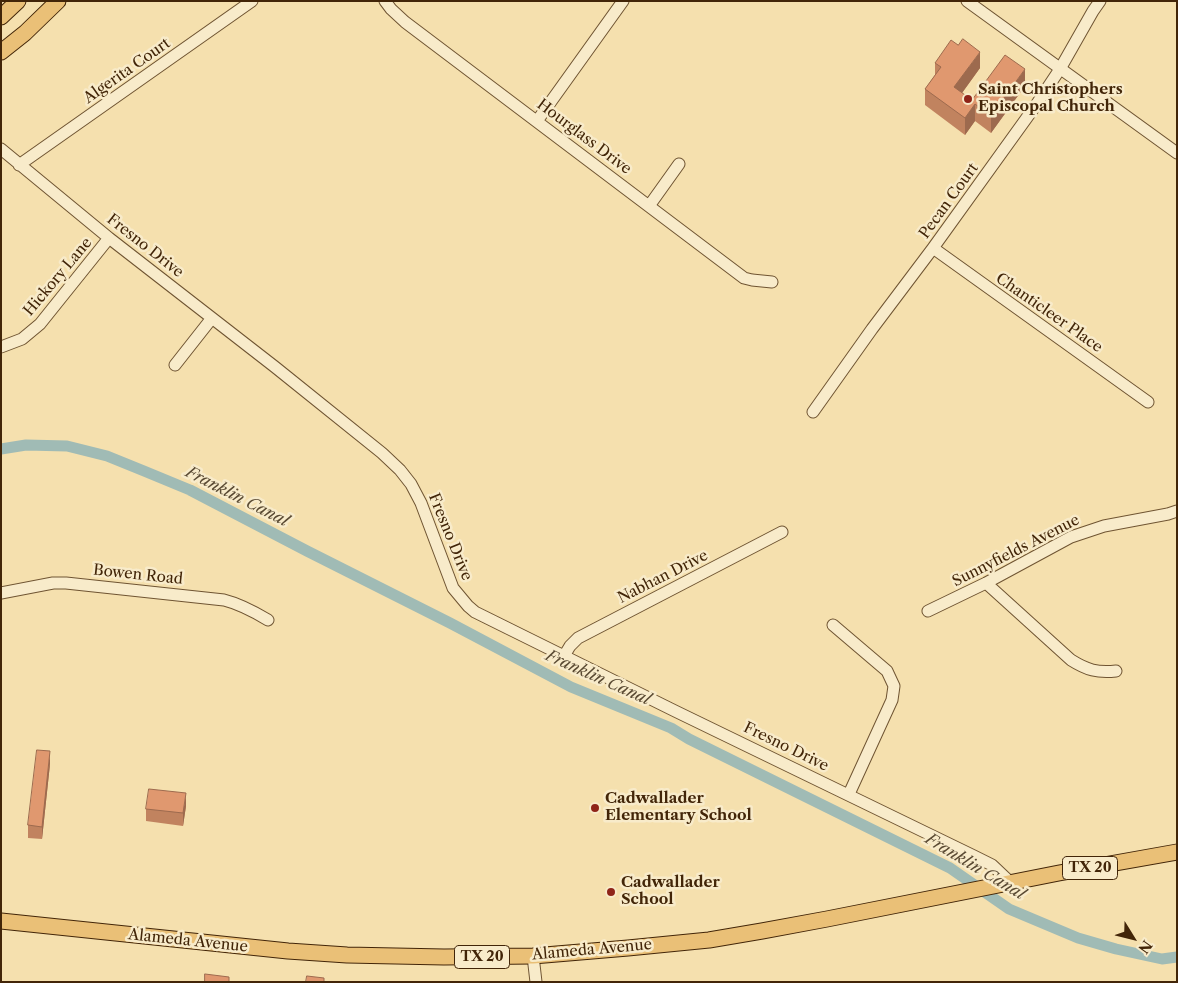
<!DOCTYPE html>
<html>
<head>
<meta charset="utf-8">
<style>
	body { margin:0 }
	#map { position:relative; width:1178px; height:983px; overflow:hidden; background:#f5e0ae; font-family:"Libre Caslon Text",serif }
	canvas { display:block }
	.frame { position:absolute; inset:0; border:2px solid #422508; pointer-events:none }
	.north { position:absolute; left:1108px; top:913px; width:50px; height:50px; -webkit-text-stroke:4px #f8ebca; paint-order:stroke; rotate:126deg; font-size:14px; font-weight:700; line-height:20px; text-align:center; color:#422508 }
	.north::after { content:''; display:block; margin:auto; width:18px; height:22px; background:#422508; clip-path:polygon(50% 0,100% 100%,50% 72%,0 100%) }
</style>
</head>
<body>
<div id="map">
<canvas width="1178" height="983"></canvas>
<div class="frame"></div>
<div class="north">N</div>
</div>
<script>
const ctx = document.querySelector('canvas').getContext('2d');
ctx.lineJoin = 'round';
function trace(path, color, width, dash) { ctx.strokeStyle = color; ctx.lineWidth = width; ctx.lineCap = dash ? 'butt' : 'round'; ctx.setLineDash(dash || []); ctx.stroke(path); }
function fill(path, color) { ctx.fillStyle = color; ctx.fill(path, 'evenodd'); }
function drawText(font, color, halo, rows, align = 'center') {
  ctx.font = font + ' "Libre Caslon Text",serif'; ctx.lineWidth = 5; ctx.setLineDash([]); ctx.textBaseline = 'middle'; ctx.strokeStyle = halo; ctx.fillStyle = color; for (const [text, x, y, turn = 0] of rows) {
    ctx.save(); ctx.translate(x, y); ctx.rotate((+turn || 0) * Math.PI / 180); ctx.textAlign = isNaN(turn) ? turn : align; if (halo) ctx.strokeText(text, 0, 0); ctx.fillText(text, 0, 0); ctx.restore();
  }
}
const canal = new Path2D(`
	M1,449L26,445L67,446L107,456L144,471L190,490L307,551L450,623L571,687L671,728L689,739L950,868L1009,909L1078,938L1116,949L1162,959L1177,957`);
const minor = new Path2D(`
	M385,1L391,9L405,22L744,278L752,280L772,282
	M967,1L1177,153
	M537,121L623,1
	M1,149L109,238L275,367L382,453L400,470L411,484L421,503L453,588L468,606L475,612L675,711L974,856L992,865L1011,883
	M19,165L252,1
	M649,206L679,164
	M933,248L1148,402
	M1,347L22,339L40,324L109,238
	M175,365L212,318
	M813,412L872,329L933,248L1036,105L1060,69L1093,11L1100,1
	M986,583L1071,660C1087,670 1097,673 1116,671
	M1,593L53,583H66L224,600C240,604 253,611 268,620
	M928,611L986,583L1071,537L1104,526L1168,514L1177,511
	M833,625L887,671L894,686L892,700L849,794
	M564,656L570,646L578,638L782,532
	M533,956L536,982`);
const major = new Path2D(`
	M1,17L18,1
	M1,52L25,33L58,1
	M1,921L288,951L347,955L444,957L533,956L628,948L709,940L762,931L827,919L1059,873L1177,852`);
const wall = new Path2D(`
	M935,63L980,68L962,93L972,100L1025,86L991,133L975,121L965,135L925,105V89L935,75Z
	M50,764L42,839L28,838V825Z
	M186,806L183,826L146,821V809Z`);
const shadedWall = new Path2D(`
	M980,52V68L954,104V87Z
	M1025,69V86L991,133V116Z
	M975,104V121L965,135V118Z
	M50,751V764L42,839V827Z
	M186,793V806L183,826V813Z`);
const building = new Path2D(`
	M963,39L980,52L954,87L972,100L1005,55L1025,69L991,116L975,104L965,118L925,89L941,67L935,63L951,40L958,45Z
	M37,750L50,751L42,827L28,825Z
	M149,789L186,793L183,813L146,809Z
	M205,974L229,977V982H205Z
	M307,976L324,978V982H306Z`);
const markers = [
	[968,99,5,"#8f2418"],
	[595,808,5,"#8f2418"],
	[611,892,5,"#8f2418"]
];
const shields = [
	[1090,868,55],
	[482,957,55]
];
const shieldNames = [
	["TX 20",1090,868],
	["TX 20",482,957]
];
const streetNames = [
	["Algerita Court",127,71,-35],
	["Hourglass Drive",584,137,37],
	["Pecan Court",949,201,-54],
	["Fresno Drive",145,246,38],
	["Hickory Lane",58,277,-50],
	["Chanticleer Place",1049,313,35],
	["Fresno Drive",450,537,68],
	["Sunnyfields Avenue",1016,551,-27],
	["Bowen Road",138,575,6],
	["Nabhan Drive",663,577,-27],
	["Fresno Drive",786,747,26],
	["Alameda Avenue",188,941,6],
	["Alameda Avenue",592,950,-5]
];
const poiNames = [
	["Saint Christophers",978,90],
	["Episcopal Church",978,107],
	["Cadwallader",605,799],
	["Elementary School",605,816],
	["Cadwallader",621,883],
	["School",621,900]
];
const waterNames = [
	["Franklin Canal",237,497,27],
	["Franklin Canal",598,678,24],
	["Franklin Canal",975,867,31]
];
trace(canal, '#a0bbb5', 11);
trace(minor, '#6f5432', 13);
trace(major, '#422508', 17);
trace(minor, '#f8ebca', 11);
trace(major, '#eac077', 15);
fill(wall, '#c1835f');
fill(shadedWall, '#9d6a4e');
fill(building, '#e0986f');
trace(building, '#9d6a4e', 1);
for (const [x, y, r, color] of markers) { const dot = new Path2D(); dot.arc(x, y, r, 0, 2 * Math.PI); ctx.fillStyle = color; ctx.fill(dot); trace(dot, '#f8ebca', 2); }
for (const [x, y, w] of shields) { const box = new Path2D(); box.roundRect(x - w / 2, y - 11.5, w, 23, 4); ctx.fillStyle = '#f8ebca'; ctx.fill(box); trace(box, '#422508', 1); }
drawText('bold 14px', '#422508', null, shieldNames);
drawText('15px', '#422508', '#f8ebca', streetNames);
drawText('bold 15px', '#422508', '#f8ebca', poiNames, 'left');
drawText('italic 16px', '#5a4a33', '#f8ebca', waterNames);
</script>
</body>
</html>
